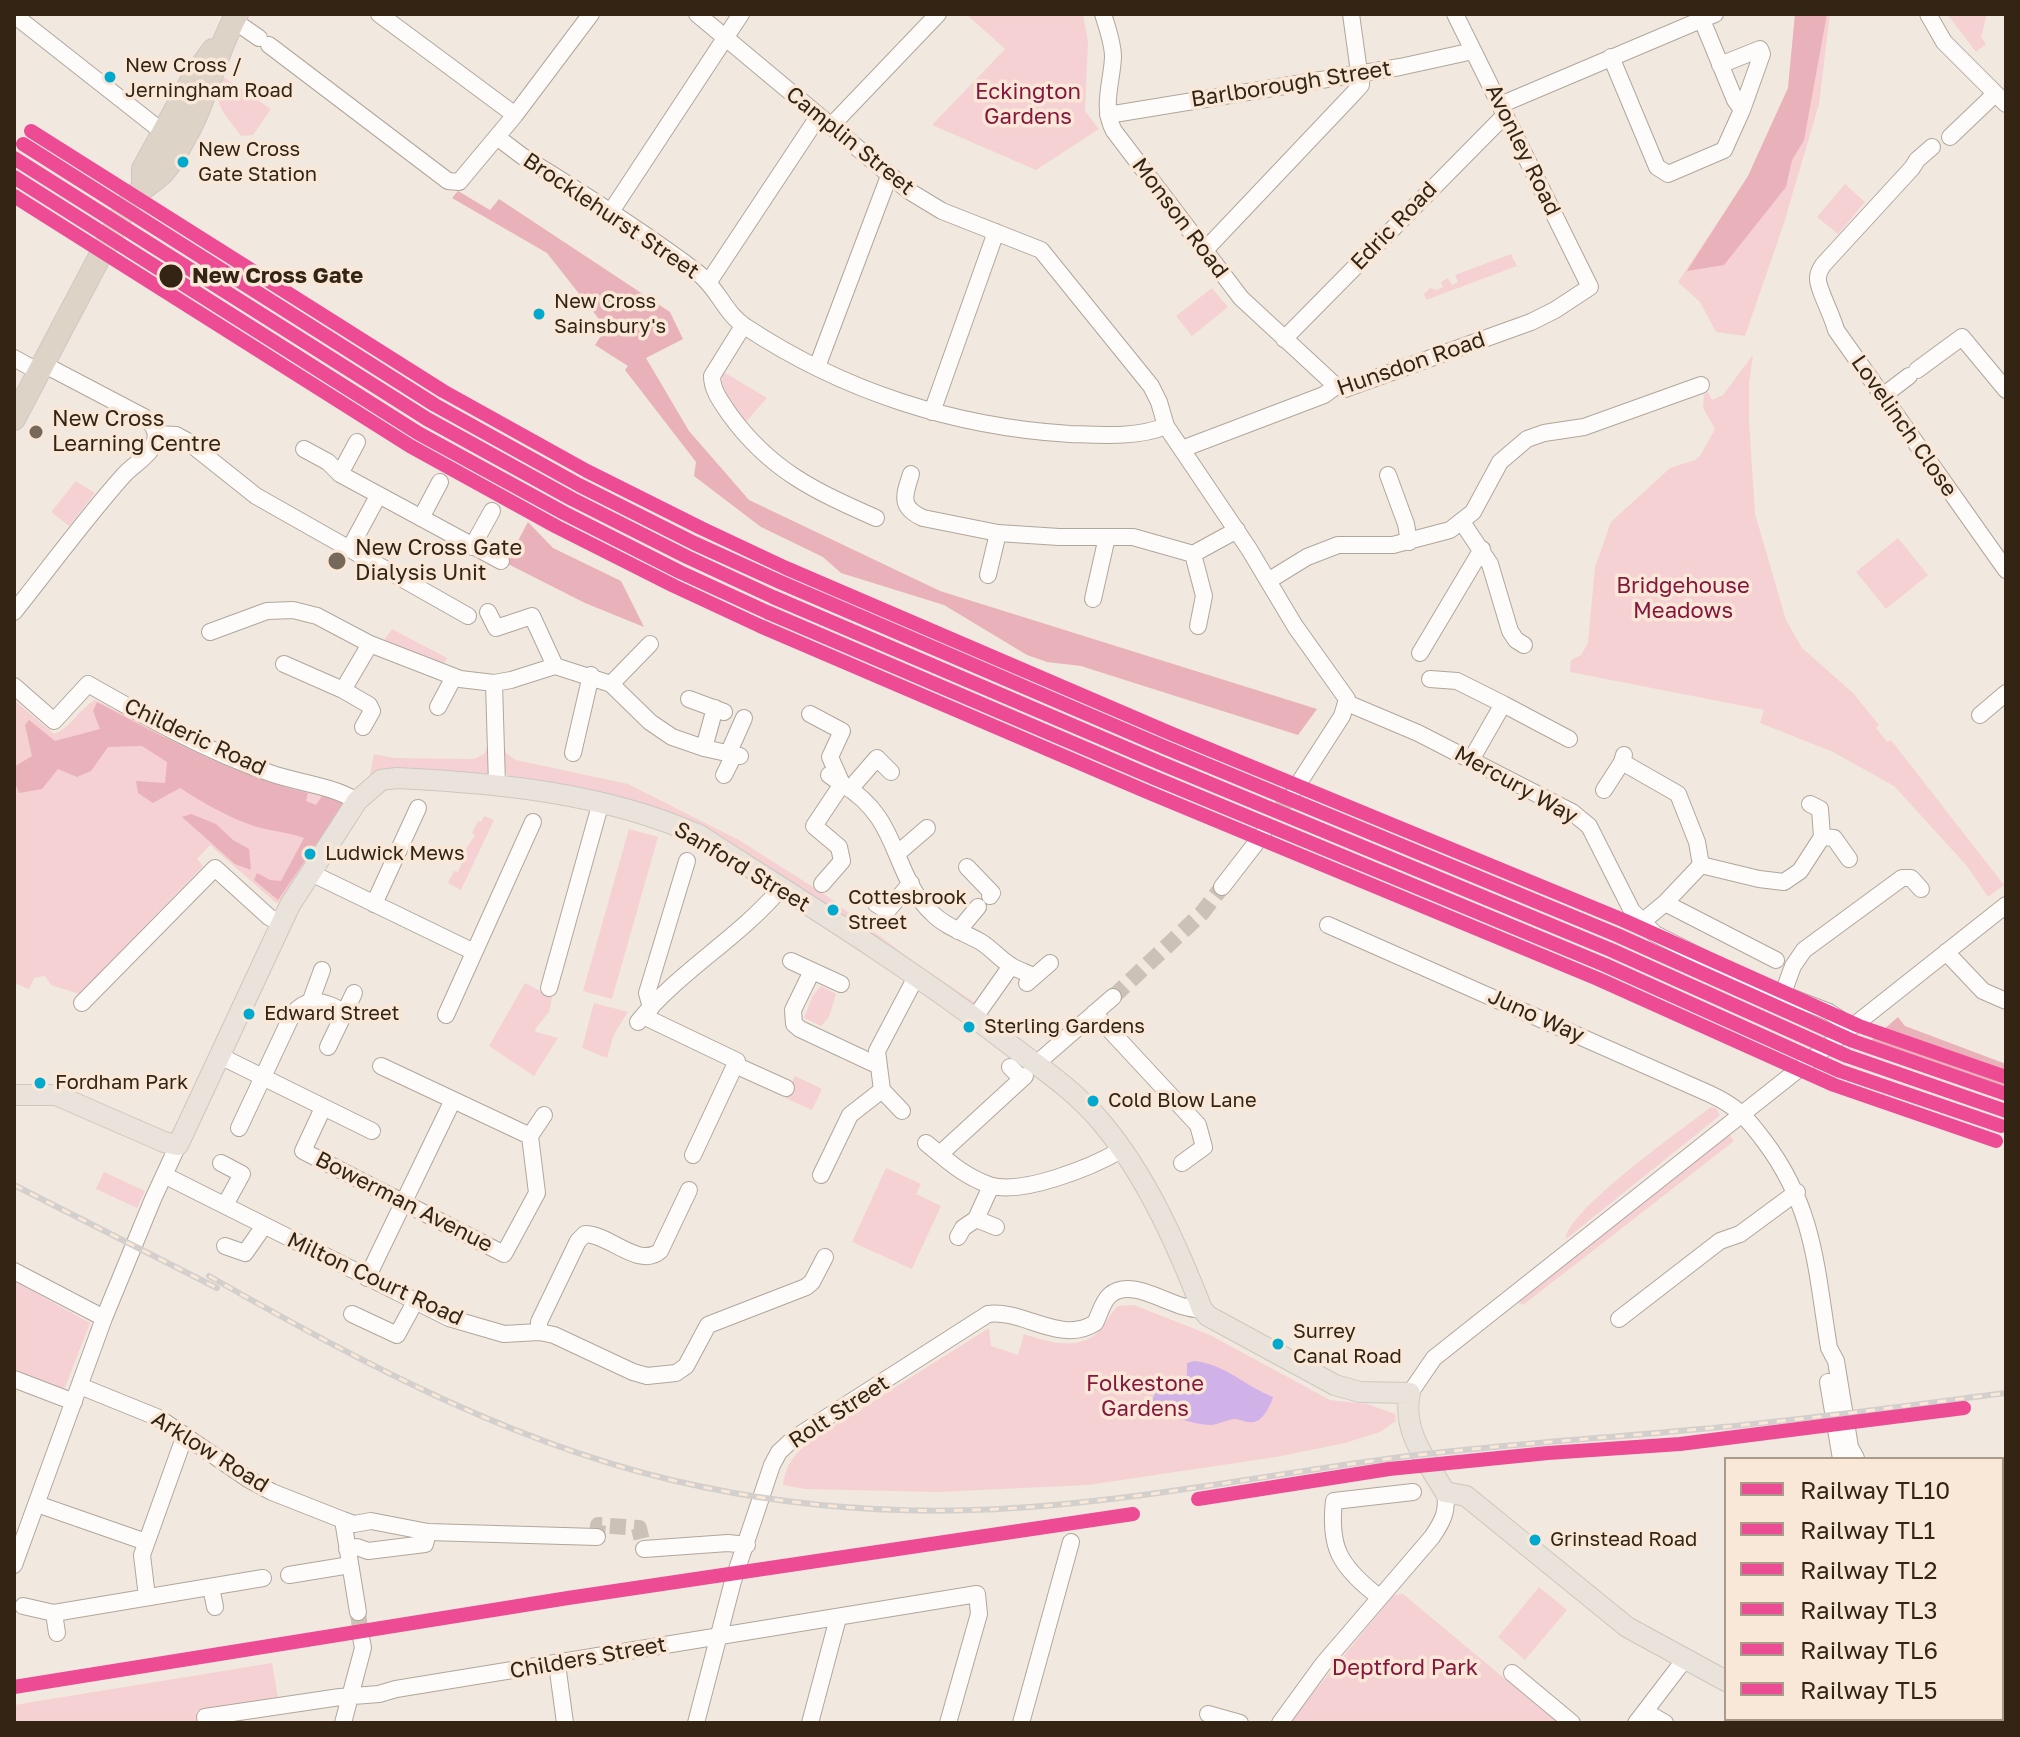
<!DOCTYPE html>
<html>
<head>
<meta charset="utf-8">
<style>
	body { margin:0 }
	#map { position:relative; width:2020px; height:1737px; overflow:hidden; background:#f1e8e0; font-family:"Golos Text",sans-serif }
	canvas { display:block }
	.frame { position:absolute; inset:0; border:16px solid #332414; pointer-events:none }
	.legend { position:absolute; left:1724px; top:1457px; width:280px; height:264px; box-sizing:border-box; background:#f9e8d8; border:2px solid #aa9a8a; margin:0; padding:10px 14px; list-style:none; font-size:24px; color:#332414 }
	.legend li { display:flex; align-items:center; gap:16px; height:40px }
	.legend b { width:40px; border:2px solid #aa9a8a }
</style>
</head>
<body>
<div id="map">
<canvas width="2020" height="1737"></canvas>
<div class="frame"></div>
<ul class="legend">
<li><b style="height:10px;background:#ee4b95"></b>Railway TL10</li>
<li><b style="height:10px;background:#ee4b95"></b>Railway TL1</li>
<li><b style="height:10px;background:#ee4b95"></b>Railway TL2</li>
<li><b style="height:10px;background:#ee4b95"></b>Railway TL3</li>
<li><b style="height:10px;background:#ee4b95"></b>Railway TL6</li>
<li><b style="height:10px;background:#ee4b95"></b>Railway TL5</li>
</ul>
</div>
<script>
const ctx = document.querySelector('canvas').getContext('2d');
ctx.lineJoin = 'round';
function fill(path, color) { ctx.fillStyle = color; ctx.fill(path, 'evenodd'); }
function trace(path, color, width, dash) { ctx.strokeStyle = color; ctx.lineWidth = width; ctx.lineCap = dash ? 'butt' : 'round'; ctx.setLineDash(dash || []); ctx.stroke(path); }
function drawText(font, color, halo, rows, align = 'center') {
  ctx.font = font + ' "Golos Text",sans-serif'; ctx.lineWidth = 7; ctx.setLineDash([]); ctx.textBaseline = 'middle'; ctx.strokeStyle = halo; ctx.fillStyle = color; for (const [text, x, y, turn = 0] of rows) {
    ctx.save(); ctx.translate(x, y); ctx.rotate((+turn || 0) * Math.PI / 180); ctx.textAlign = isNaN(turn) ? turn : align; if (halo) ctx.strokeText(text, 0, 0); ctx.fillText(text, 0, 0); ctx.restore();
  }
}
const green = new Path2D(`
	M966,14H1083L1088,42L1085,111L1099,129L1036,170L932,125L1005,49Z
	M1795,14H1830L1819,104L1784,223L1745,336L1716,332L1700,302L1678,282L1748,176L1788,88Z
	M1947,14H1987L1981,37L1986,44L1976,52Z
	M222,76L271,109L253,135L241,136C224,111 212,108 222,76Z
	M1845,184L1865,202L1838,234L1817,217Z
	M1511,254L1517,266L1426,300L1424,294L1430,288L1437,290L1443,287L1441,282L1448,278L1452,285L1458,282L1455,275Z
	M1212,288L1228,307L1192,336L1176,316Z
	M1753,355L1749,383V420L1755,514L1786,620L1802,648L1853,693L1879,725L1876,728L1887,742L1891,740L2004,885L1988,897L1967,866L1894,786L1833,752L1760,723L1764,710L1570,672L1571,660L1581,655L1588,643L1595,567L1611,522L1670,468L1695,460L1700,456L1715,429L1703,408L1704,395L1708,392L1712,400L1723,395Z
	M722,371L767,398L745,423C732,406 721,394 722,371Z
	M76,481L95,493L69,526L51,512Z
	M1898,538L1928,575L1886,609L1856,572Z
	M734,564L939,628L1001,661L1028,681L1024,686L871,627L740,571Z
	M392,629L447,658L442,666L384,640Z
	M14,700L54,734C72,727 79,709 95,700L216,760L302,790L343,800L345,807L281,901L276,903L210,845L197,859L203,866L79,994L51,985L45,976L34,978L29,989L14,983Z
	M488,745L490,770L488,775L384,770L370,775L374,754L394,758L474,759L484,754Z
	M503,745L507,754L516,760L628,784L739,840L824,894L910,959L974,1002L980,999L974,1006L724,841L509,777L504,771Z
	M484,816L494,820L461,890L448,883L454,871L458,872L463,860L460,858L475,835L472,833L478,821L481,822Z
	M629,829L658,837L612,999L583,991Z
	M525,983L552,997L549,1012L535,1029L536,1032L558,1038L534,1076L489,1046Z
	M821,986L836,994L829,1017L821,1026L804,1018L813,995Z
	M594,1003L628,1012L614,1034L607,1058L582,1048Z
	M795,1076L822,1089L812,1110L785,1098Z
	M1711,1107L1716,1108L1720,1115L1718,1117L1566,1239C1565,1212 1685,1127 1711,1107Z
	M1728,1133L1734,1141L1523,1305L1517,1302Z
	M886,1168L921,1184L916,1194L941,1206L912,1269L852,1242Z
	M104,1172L145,1191L137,1208L96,1189Z
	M14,1281L90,1323L60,1400L14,1381Z
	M1134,1305L1210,1335L1330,1400L1367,1404L1395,1414L1396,1421L1380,1432L1345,1443L1276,1457L1088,1485L938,1492L805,1489L783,1485C786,1464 794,1455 810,1441L989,1328L991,1346L1018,1355L1024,1334C1047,1342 1079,1351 1098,1332C1105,1324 1110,1314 1118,1306Z
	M1539,1587L1567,1610L1525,1660L1498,1637Z
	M1403,1594L1558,1723H1288L1394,1595Z
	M272,1663L278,1698L196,1711L198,1723H14V1705Z`);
const forest = new Path2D(`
	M1795,14H1827L1804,140L1792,160L1786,187L1724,265L1687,271L1748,176L1788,88Z
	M458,191L490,210L499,199L670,312L683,339L646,358L689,431L749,500L940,591L1317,709L1298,735L1081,666L1047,662L1027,655L944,605L841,573L823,557L761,527L694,476L696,462L625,370L628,366L595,345L606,328L547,253L452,198Z
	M528,522L553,548L621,581L644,627L585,603L506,563Z
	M97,702C165,738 233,775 308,793L306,801L316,805L322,796L342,801L343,805L278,900L254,880L257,873L270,880L281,881L304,838C288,832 270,831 254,826C228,817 203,803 180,788L153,803L138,793L136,781L165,783L167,762L142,746L108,747L91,771L77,777L58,769L42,789L19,793L14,780V767L32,756L25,725L29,720L55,741L100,729L93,711Z
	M191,814L216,824L233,840L249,849L251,870L235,864L182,817Z
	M1898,1017L1905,1026L2006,1064V1091L2003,1090L1997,1096L1860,1050Z`);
const water = new Path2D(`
	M1194,1361C1225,1364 1245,1386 1273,1397C1271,1404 1266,1414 1260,1419C1252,1426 1244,1420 1235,1419C1227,1419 1219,1425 1210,1425C1197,1425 1157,1414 1150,1406C1156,1384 1170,1382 1187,1375V1363Z`);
const minorTunnel = new Path2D(`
	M1263,834L1295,789
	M1113,997L1202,913L1222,887
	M597,1537L598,1525L639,1528L644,1549
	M358,1612L361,1637`);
const minor = new Path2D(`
	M379,14L515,115
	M697,14L909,191L942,211L1041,250L1151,386L1159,402L1166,426L1249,549L1295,626L1347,699L1342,716L1295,789
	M1103,14C1107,27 1113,43 1113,57C1112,82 1101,108 1114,131L1241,298L1336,386
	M1351,14L1359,72
	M1928,14L1944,42L2006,104
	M14,15L164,133
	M233,20L259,38
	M1702,20L1735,100L1742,110
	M269,45L448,181L459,182L515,115L591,14
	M1611,57L1657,167L1668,174L1724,150L1742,110L1762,54L1760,49L1720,65
	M1500,105L1715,14
	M1108,115L1400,67L1473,51
	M830,127L938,14
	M497,137L522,156C581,192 643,231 698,273C718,288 725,314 746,327C843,391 954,427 1070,434C1100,435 1137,438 1166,426
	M1950,137L1995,94
	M1932,147L1917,160L1912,168L1823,265C1821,268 1818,274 1818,278C1817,287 1833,317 1836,330L2006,570
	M610,213L741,14
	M1205,250L1351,96L1361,85V72
	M708,283L818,117
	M743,326L712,376C712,391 722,403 730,415C771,471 815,491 876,518
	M1284,339L1505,115
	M14,358L39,372
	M43,364L144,417L153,426L156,434
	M817,367L889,176
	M1917,370L1962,337L2006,390
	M1336,386L1345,389L1356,385L1531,322L1555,310L1590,287L1455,14
	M1884,395L1909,376
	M932,412L996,232
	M156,434L176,435L187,441L256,496L468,616
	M304,449L328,462L340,474L501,561
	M1182,449L1324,395L1336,386
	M340,474L357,442
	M911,474C904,496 899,507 923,518L998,533L1059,537H1133L1193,554L1204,596L1198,626
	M1388,475L1406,524L1409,542
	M421,518L440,482
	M1462,522L1490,564L1510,631L1516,640L1524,645
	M472,547L492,511
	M350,548L378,496
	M1193,554L1237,530
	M988,575L998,533
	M1268,581L1307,557L1338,545H1393L1450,530L1473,512L1500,462L1527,439L1544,433L1584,427L1701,385
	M1093,599L1107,537
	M14,612C50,567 84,520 123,476C135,462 155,455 156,434
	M488,612L496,628L532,616L555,666
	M210,632L267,611L293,610L317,616L370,644L460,679L494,683L511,680L555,666L611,684L650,722L672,737L704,748L740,756
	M1420,653L1482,549
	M284,664L343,690
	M1430,679L1457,681L1503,704
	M494,683L497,785
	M611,684L650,644
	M14,686L54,721L88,684C146,717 206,751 270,773C298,783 331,785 357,801
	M689,699L724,712
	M1347,703L1418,733L1572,812L1589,826L1632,911L1655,934L1751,982L1829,1012L1840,1019L1848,1029
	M438,707L454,677
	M810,714L842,731L830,757L842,784L829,775
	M1980,715L2006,693
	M363,727L372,711L369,705L343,690L370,644
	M704,748L715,708
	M573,753L591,675
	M728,754L744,718
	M1624,755L1622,762L1678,794L1697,842L1701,865
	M1471,760L1503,704L1569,739
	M724,775L734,755
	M850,789L877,758L891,772
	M1604,790L1622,762
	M1810,804L1820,809L1822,837
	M898,853L927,828
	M1701,865L1759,879L1784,882L1800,871L1822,837L1834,838L1849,859
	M967,867L992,893L990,896
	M311,873L474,952
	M822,884L842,861L839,847L814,826L842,784C902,819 890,874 933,914C946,927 965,933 981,942C992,949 1000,959 1010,965C1017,970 1026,972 1033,976
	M1222,887L1263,834
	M1665,903L1776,960
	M374,904L418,808
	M876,904L887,911L911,883
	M1642,922L1665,903L1701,865
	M1328,925L1710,1094C1738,1107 1747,1118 1765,1142C1815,1209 1816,1269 1829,1348L1836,1361L1850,1447L1856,1458
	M958,931L978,907
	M1946,952L1983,991L2006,1001
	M791,961L841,984
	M812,971L793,1010L794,1024L800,1029L879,1066
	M1027,983L1050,963
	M549,988L601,802
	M1782,996L1793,966L1804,950L1902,878H1911L1921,889
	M311,1000L322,970
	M82,1003L215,868L269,917L281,923
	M651,1008L647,993L687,861
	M1094,1013L1198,1125L1204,1147L1182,1163
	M446,1015L533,822
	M643,1016L737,1061L693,1155
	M975,1017L1011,966
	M638,1022C679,971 739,938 781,888
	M328,1047L354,993
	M220,1056L372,1131
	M1036,1064L1113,997
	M735,1065L786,1088
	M381,1066L530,1136
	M1010,1067L1022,1079
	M323,1108L303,1151L504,1254L537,1193L530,1136L544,1115
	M902,1111L882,1090L877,1051L916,977
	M239,1128L292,1015C309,994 324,1002 345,1012
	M926,1143C947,1160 962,1175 989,1185C1021,1196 1092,1167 1121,1150
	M940,1154L1025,1076
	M221,1163L242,1174L225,1205
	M164,1175L449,1318L504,1334L539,1332L554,1335L633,1372L647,1376L676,1373L686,1366L708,1325L806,1287L812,1282L825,1257
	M821,1175L850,1115L882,1090
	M976,1219L991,1186
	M958,1237L963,1228L976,1219L996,1227
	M225,1246L245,1253L264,1226
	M14,1271L104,1318
	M367,1278L452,1102
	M352,1314L397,1335L415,1302
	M1619,1319L1720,1241L1740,1234L1797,1192
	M539,1332V1322L578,1241L585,1234C609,1234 639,1269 660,1251L689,1190
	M14,1379L74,1402
	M1828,1382L1841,1459
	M80,1386L159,1418L248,1479L272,1492L343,1520L358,1612
	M1410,1393L1434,1358L2006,905
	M37,1504L146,1542
	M343,1520L354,1524L371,1521L428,1532L597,1537
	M347,1549L357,1547L368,1551L425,1544L428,1532
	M644,1549L728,1543L747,1545
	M14,1565L104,1318L153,1199L178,1145
	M289,1575L350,1565
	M211,1587L215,1607
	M1374,1593C1339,1565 1329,1546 1334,1501L1413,1492
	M147,1597L142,1555L185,1435
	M23,1606L54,1613L263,1578
	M54,1613L57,1633
	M557,1664L565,1723
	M1512,1673L1572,1723
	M1646,1712L1665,1723
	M1208,1714L1240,1723
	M206,1723L205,1717L340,1697L379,1694L396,1689L977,1594L979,1614L948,1723
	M343,1723L363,1648L361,1637
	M696,1723L733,1581L772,1465L779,1452L793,1439L988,1314C1023,1309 1061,1345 1095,1323C1100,1314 1102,1302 1110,1295C1134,1275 1175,1312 1202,1309
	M810,1723L838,1618
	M1021,1723L1071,1542
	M1280,1723L1323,1664L1432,1537C1443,1521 1448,1511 1445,1492
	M1636,1723L1685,1659`);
const major = new Path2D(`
	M14,1095H56L164,1142L178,1145L290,905L357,801L381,780L397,778C500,783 604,793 699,835C802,901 908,966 1005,1041C1038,1066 1075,1090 1102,1123C1146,1175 1177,1245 1202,1309L1208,1316L1335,1385L1360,1392L1410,1393C1401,1430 1427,1461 1445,1492L1466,1496L1627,1627L1726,1681
	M1798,1719L1805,1723`);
const highway = new Path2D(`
	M143,185V169L194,76L213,50
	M14,419L126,207C137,191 144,188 158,177C170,168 178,149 186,136C208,97 215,53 237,14`);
const rail = new Path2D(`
	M14,1185L217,1288
	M209,1276C364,1364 525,1451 703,1487C818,1511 937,1516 1054,1505C1166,1495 1276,1474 1386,1459C1491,1445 1596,1439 1701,1429C1803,1420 1904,1406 2006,1393`);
const rail1 = new Path2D(`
	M1198,1499L1389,1469L1548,1453L1680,1444L1964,1408
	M14,1687L568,1598L1133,1514`);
const rail2 = new Path2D(`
	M14,158L427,419L572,499L687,557L773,597L1158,762L1611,950L1847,1056L2006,1111`);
const rail3 = new Path2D(`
	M14,177L418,433L564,513L680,572L767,612L1152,777L1605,965L1840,1071L2001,1126`);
const rail4 = new Path2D(`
	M23,144L435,405L579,485L694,543L780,582L1164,747L1617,935L1853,1041L2006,1094`);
const rail5 = new Path2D(`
	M14,196L410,446L557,527L674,586L760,626L1145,791L1598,979L1834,1085L1996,1141`);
const rail6 = new Path2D(`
	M31,131L443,391L587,471L701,528L786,568L1170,733L1623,920L1859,1026L2006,1077`);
const markers = [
	[110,77,7,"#00a9ce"],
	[183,162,7,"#00a9ce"],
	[171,276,13,"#332414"],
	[539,314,7,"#00a9ce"],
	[36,432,8,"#76695b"],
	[337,561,10,"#76695b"],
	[310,854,7,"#00a9ce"],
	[833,910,7,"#00a9ce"],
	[249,1014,7,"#00a9ce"],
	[969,1027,7,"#00a9ce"],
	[40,1083,7,"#00a9ce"],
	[1093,1101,7,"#00a9ce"],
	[1278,1344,7,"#00a9ce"],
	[1535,1540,7,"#00a9ce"]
];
const busNames = [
	["New Cross /",125,66],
	["Jerningham Road",125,91],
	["New Cross",198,150],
	["Gate Station",198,175],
	["New Cross",554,302],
	["Sainsbury's",554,327],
	["Ludwick Mews",325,854],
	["Cottesbrook",848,898],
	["Street",848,923],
	["Edward Street",264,1014],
	["Sterling Gardens",984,1027],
	["Fordham Park",55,1083],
	["Cold Blow Lane",1108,1101],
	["Surrey",1293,1332],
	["Canal Road",1293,1357],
	["Grinstead Road",1550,1540]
];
const streetNames = [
	["Barlborough Street",1291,84,-9],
	["Camplin Street",850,141,39],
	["Avonley Road",1523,150,64],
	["Brocklehurst Street",611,216,34],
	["Monson Road",1180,218,53],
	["Edric Road",1394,226,-46],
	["Hunsdon Road",1411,364,-19],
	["Lovelinch Close",1904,426,55],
	["Childeric Road",195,737,25],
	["Mercury Way",1516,785,29],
	["Sanford Street",742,867,31],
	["Juno Way",1536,1016,24],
	["Bowerman Avenue",404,1202,27],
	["Milton Court Road",375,1279,25],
	["Rolt Street",839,1412,-33],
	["Arklow Road",210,1452,32],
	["Childers Street",588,1658,-10]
];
const parkNames = [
	["Eckington",1028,92],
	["Gardens",1028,117],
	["Bridgehouse",1683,586],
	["Meadows",1683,611],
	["Folkestone",1145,1384],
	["Gardens",1145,1409],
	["Deptford Park",1405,1668]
];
const stopNames = [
	["New Cross Gate",192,276]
];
const poiNames = [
	["New Cross",52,419],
	["Learning Centre",52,444],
	["New Cross Gate",355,548],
	["Dialysis Unit",355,573]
];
fill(green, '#f6d1d4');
fill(forest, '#e9b1b9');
fill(water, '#d0b2e8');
trace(minorTunnel, '#cbc1b7', 16, [16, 8]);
trace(minor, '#b1a69b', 18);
trace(major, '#cdc7c0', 22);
trace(highway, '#cdc7c0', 24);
trace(minor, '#fdfcfa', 16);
trace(major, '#e9e3dc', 20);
trace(highway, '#ddd3c7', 22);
trace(rail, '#d2cfcc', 6);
trace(rail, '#f9e8d8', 3, [9]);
trace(rail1, '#ee4b95', 14);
trace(rail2, '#ee4b95', 14);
trace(rail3, '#ee4b95', 14);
trace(rail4, '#ee4b95', 14);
trace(rail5, '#ee4b95', 14);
trace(rail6, '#ee4b95', 14);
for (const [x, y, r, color] of markers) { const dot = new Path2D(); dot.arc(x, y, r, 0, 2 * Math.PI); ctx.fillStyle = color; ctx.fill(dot); trace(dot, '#f9e8d8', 3); }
drawText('20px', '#332414', '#f9e8d8', busNames, 'left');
drawText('22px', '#332414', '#f9e8d8', streetNames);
drawText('22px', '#87163f', '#f9e8d8', parkNames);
drawText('bold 22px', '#332414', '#f9e8d8', stopNames, 'left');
drawText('22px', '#332414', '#f9e8d8', poiNames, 'left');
</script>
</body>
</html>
